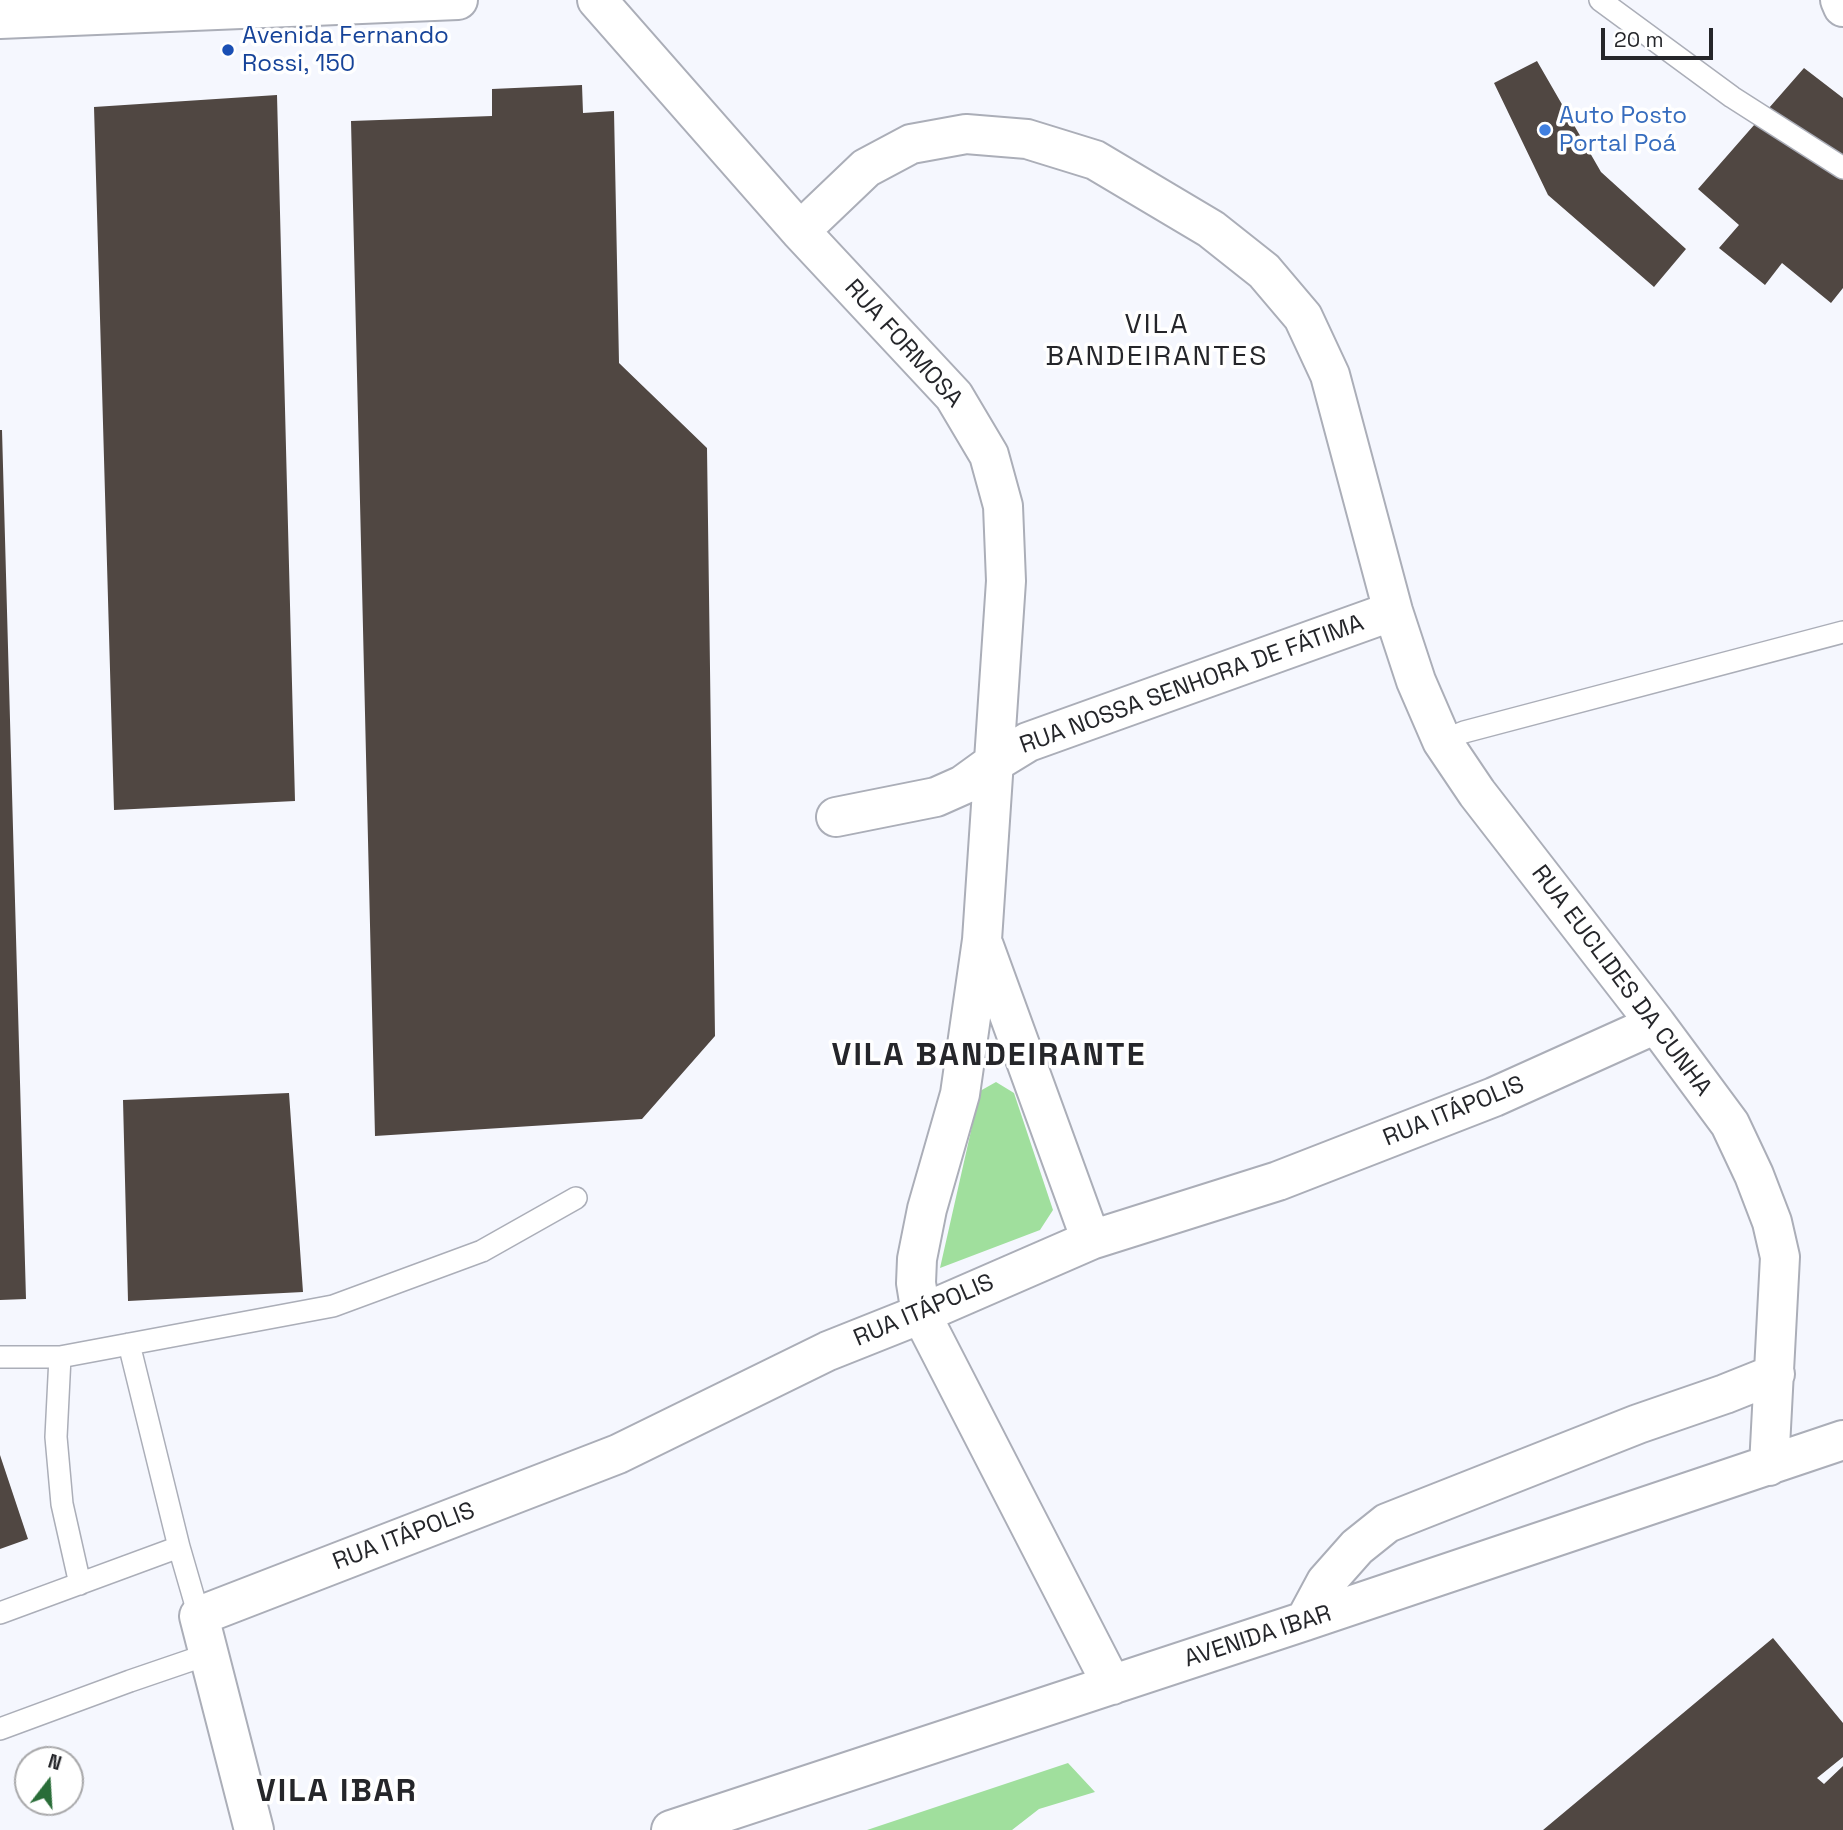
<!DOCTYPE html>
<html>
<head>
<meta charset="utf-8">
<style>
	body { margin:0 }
	#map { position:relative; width:1843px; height:1830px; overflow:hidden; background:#f5f7fe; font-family:"Space Grotesk",sans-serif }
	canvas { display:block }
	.north { position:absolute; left:14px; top:1746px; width:70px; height:70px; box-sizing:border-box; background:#fff; border:2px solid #a8a8aa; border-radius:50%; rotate:17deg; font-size:19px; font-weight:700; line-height:28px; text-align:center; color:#25262a }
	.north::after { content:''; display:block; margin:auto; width:24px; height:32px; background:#296d38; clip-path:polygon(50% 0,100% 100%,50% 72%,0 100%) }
	.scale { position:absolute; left:1601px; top:28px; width:112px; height:32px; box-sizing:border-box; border:4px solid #25262a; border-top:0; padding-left:9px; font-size:21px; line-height:24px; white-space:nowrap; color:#25262a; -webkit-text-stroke:5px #fff; paint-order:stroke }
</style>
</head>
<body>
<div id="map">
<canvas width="1843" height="1830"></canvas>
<div class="north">N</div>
<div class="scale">20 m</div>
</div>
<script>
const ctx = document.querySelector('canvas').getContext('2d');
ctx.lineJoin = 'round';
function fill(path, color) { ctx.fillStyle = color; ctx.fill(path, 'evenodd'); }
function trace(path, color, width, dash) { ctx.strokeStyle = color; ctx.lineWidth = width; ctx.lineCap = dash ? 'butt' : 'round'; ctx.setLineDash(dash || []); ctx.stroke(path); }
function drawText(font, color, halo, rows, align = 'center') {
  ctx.font = font + ' "Space Grotesk",sans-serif'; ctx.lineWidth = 7; ctx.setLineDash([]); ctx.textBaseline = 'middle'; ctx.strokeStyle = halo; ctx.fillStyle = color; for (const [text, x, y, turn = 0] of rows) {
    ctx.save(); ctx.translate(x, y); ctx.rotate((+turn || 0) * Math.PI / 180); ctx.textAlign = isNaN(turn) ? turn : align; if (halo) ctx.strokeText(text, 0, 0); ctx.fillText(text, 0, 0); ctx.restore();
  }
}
const green = new Path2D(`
	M996,1082L1014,1093L1053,1210L1040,1230L940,1268L980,1091Z
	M1068,1763L1095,1792L1039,1809L1012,1830H867Z`);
const building = new Path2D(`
	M1537,61L1601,172L1686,249L1654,287L1548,195L1494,83Z
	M1804,68L1843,98V288L1831,303L1782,263L1765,285L1719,248L1739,225L1698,189Z
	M582,85L583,113L614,111L619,363L707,448L715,1036L642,1119L375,1136L351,121L492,116V89Z
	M277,95L295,801L114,810L94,107Z
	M0,430H2L26,1299L0,1300Z
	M289,1093L303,1292L128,1301L123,1100Z
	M0,1455L28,1539L0,1549Z
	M1773,1638L1843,1723V1757L1817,1778L1824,1784L1843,1766V1830H1543Z`);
const lane = new Path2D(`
	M1600,0L1732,97L1843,168
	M1442,741L1464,732L1843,632
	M129,1344L179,1547L199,1616
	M0,1357H60L333,1306L482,1251L576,1198
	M60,1357L56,1437L62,1504L80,1584
	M0,1613L179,1547
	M0,1729L130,1681L209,1654`);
const street = new Path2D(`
	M597,0L800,231L954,396L989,455L1003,506L1006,581L982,940L960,1094L927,1209L917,1259L916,1283L921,1314L1112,1685
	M800,231L866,168L911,144L966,134L1027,139L1095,160L1211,229L1264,271L1303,317L1330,375L1393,611L1416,681L1442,741L1477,793L1656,1024L1730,1124L1754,1175L1772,1222L1780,1257L1769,1466
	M836,817L936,797L963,785L992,764L1028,742L1393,611
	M984,946L1091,1240
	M1305,1621L1326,1582L1357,1547L1387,1523L1638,1424L1725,1394L1775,1374
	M254,1830L199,1616L618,1454L828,1351L921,1314L1091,1240L1278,1181L1494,1097L1656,1024
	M671,1830L1305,1621L1843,1440`);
const secondary = new Path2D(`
	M0,19L458,0`);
const highway = new Path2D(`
	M1840,0L1843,7`);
const markers = [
	[228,50,7,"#1a4fb4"],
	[1545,130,7,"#3f7fe0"]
];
const transitNames = [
	["Avenida Fernando",242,36],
	["Rossi, 150",242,64]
];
const shopNames = [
	["Auto Posto",1559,116],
	["Portal Poá",1559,144]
];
const streetNames = [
	["RUA FORMOSA",903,344,48],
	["RUA NOSSA SENHORA DE FÁTIMA",1192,685,-20],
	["RUA EUCLIDES DA CUNHA",1621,981,53],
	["RUA ITÁPOLIS",1454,1112,-22],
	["RUA ITÁPOLIS",924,1311,-23],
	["RUA ITÁPOLIS",404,1537,-21],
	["AVENIDA IBAR",1258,1637,-18]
];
const quarterNames = [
	["VILA",1157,325],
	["BANDEIRANTES",1157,357]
];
const districtNames = [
	["VILA BANDEIRANTE",989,1056],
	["VILA IBAR",337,1792]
];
fill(green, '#a0df9d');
fill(building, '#504742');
trace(lane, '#abaeb8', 24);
trace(street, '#abaeb8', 42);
trace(secondary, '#abaeb8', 42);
trace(highway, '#abaeb8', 42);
trace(lane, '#fff', 21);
trace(street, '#fff', 38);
trace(secondary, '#fff', 38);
trace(highway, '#fff', 38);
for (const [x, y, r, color] of markers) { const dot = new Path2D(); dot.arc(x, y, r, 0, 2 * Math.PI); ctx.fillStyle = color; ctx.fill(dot); trace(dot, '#fff', 2.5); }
drawText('24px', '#164399', '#fff', transitNames, 'left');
drawText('24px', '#366cbe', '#fff', shopNames, 'left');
drawText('24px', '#25262a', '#fff', streetNames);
ctx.letterSpacing = '2px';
drawText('28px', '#25262a', '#fff', quarterNames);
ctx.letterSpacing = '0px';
ctx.letterSpacing = '2px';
drawText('bold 32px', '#25262a', '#fff', districtNames);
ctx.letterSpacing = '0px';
</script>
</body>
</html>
